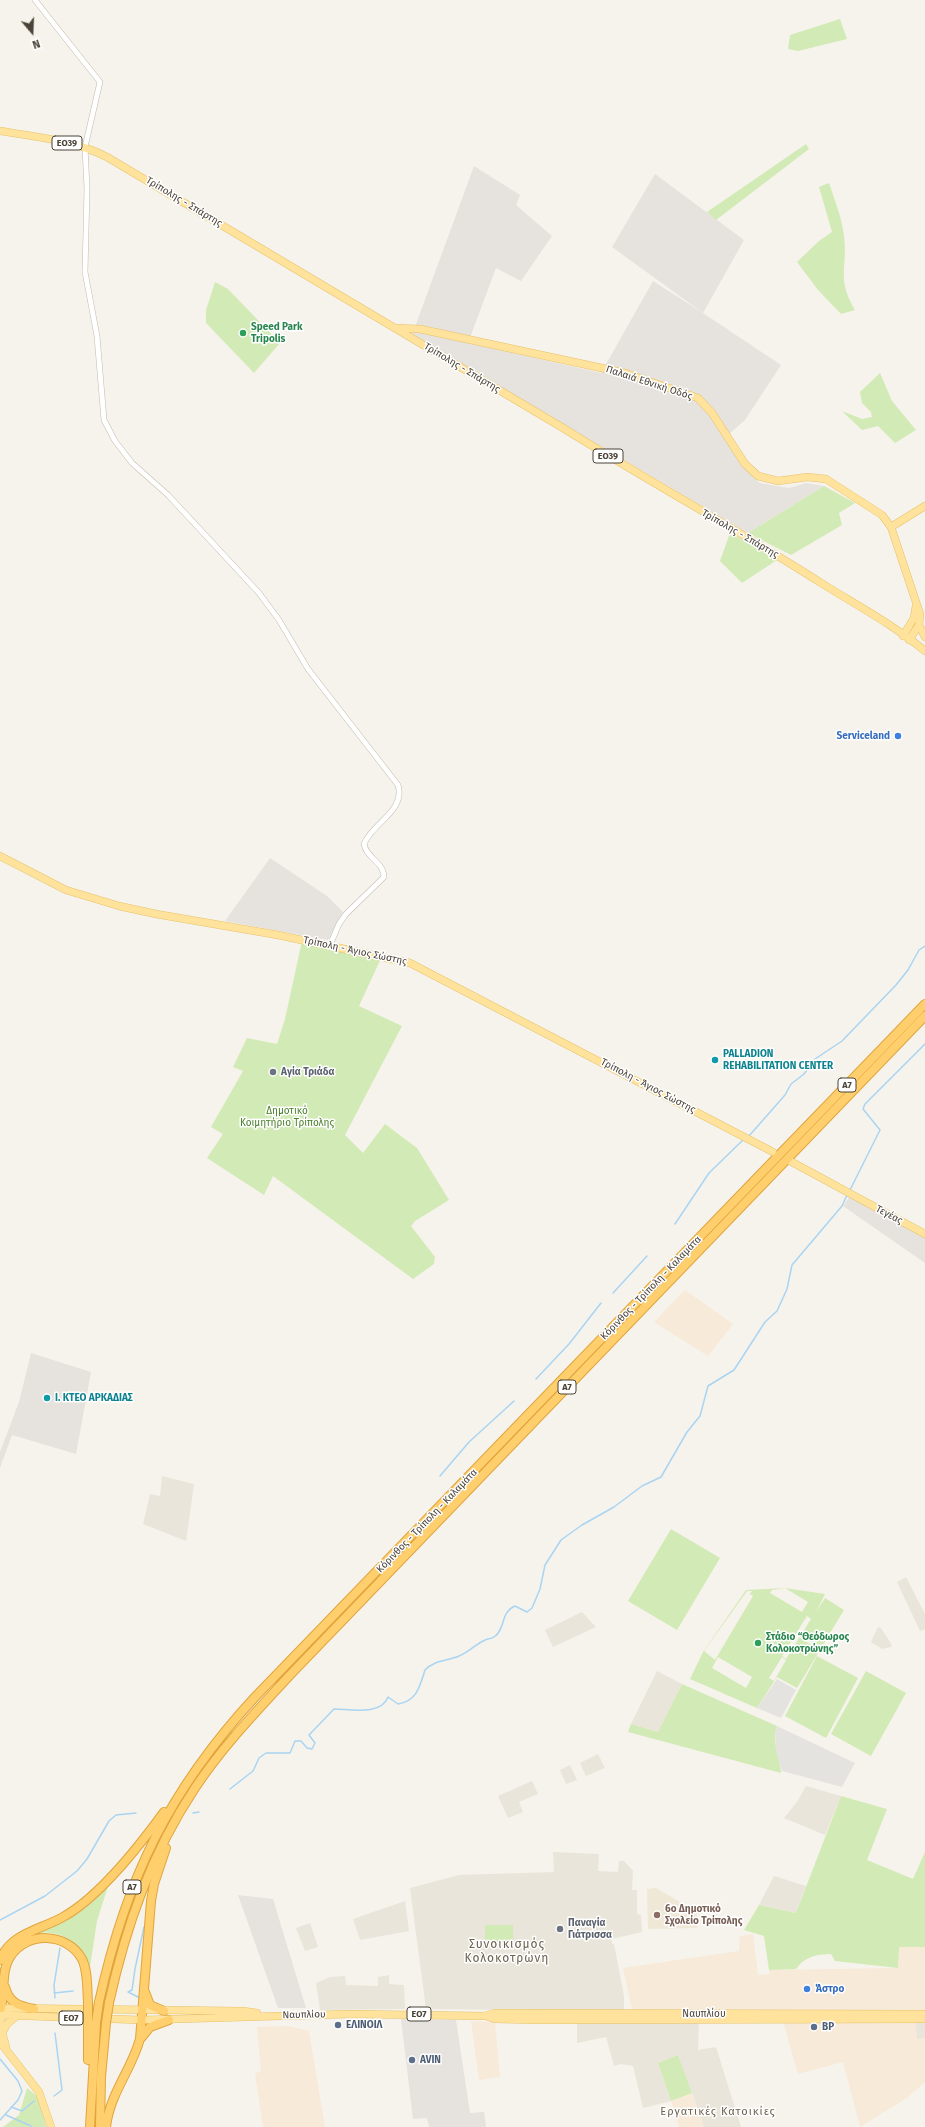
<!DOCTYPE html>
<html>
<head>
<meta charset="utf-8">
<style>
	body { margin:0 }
	#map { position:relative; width:925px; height:2127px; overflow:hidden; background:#f6f3ec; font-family:"Fira Sans",sans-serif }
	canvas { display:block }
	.north { position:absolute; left:12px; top:12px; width:40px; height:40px; -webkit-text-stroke:3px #fff; paint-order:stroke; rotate:161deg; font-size:11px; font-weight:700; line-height:16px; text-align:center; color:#4b4439 }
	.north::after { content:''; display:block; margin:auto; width:14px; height:18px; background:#4b4439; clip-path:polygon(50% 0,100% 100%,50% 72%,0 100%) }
</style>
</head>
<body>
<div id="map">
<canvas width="925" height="2127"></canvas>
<div class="north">N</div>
</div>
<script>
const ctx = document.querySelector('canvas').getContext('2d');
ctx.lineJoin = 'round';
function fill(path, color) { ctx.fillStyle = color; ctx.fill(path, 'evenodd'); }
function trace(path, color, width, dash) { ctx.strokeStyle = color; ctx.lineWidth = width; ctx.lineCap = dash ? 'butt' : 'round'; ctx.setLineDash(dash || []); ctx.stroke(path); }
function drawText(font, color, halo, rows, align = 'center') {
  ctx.font = font + ' "Fira Sans",sans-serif'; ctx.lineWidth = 3; ctx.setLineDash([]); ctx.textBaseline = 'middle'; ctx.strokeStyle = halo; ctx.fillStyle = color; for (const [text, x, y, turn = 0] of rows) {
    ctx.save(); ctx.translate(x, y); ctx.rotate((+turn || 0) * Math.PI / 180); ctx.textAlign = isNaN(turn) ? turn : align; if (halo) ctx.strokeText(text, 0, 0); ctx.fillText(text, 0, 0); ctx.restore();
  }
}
const residential = new Path2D(`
	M162,1476L194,1484L186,1541L143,1524L150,1494L160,1496Z
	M906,1577L925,1614V1629L920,1631L897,1582Z
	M582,1612L596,1627L553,1647L545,1630Z
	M878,1627L881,1628L892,1645L891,1647L882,1649L871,1642Z
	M657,1671L682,1684L658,1732L631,1724Z
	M598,1754L605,1768L586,1776L580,1763Z
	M570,1765L577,1780L566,1784L560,1770Z
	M532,1781L538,1794L519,1802L523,1812L508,1818L498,1796Z
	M806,1786L841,1796L825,1835L784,1818L797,1802Z
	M553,1852L599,1854L598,1871L618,1872L619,1861H624L633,1871L632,1890H637V1914L641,1915L642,1932L612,1939V1944H614L624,1996V2011L426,2009L410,1888L459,1875L554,1872Z
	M774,1876L806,1886L796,1913L759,1905Z
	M405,1901L409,1931L360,1940L353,1919Z
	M310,1923L318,1947L305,1951L296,1928Z
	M389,1975V1984L404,1985L405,2009L320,2010L316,1983L330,1977L345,1976L346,1985L378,1986V1977Z
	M577,2022H699L698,2050L716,2047L741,2127H704L678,2055L658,2063L671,2101L643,2108L633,2066L621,2064L614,2066L606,2037L577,2043Z
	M915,2023H925V2038L917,2040Z`);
const commercial = new Path2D(`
	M685,1290L733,1324L708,1356L654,1322Z
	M753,1934L758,1975L770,1974L769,1970L898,1968V1947H925V2011L915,2023L917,2039L925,2038V2082L907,2098L860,2127L843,2062L798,2074L780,2011L632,2010L623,1968L739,1951L740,1936Z
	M471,2021L495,2022L500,2077L479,2080Z
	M288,2026L309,2031L325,2127H263L255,2073L261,2072L257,2027Z
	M692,2093L704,2127H679L671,2101Z`);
const industrial = new Path2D(`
	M474,166L520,195L516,205L552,236L521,281L496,268L468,343L601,373L653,281L703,313L612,247L655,174L744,240L703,313L781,365L745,420L729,434L740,464L760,483L789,488L806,483L824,486L748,533L412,335Z
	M270,858L327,896L343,912L328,940L225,921Z
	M850,1196L925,1237V1263L843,1206Z
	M31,1353L91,1372L76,1454L12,1435L0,1468V1452L19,1402Z
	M238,1895L273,1899L306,2008H278Z
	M401,2019L456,2020L470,2113L484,2112L486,2127H429L427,2118L413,2119Z`);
const education = new Path2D(`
	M656,1888L697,1912V1928L648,1929L647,1889Z`);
const green = new Path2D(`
	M840,19L847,39L798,51L788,49L790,35Z
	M806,144L809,149L716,220L707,212Z
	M829,183C835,201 842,218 844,236C848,269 836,278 855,310L841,314L818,290L797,262L819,241L832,232L819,187Z
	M215,282L228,289L280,343L254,373L206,323V310Z
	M880,373L892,401L916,430L895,443L878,426L862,430L842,411L862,419L872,417L871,412L862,403L860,392Z
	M824,486L855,503L839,513L842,525L791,555L748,533Z
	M730,533L777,560L742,583L720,561Z
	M302,941L382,956L359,1006L402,1026L345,1135L363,1153L385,1124L417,1148L449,1200L415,1221L411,1226L435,1257L434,1264L413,1279L273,1176L264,1195L207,1158L223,1134L211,1127L243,1071L233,1067L247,1038L277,1044L285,1019Z
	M671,1529L720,1558L677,1630L628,1601Z
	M785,1588L825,1594L816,1612L825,1598L844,1610L821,1648L801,1636L800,1638L820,1650L797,1688L777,1677L757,1708L690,1679L703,1652L746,1590ZM785,1588L808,1602L802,1612L770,1593L772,1590ZM747,1591H752L750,1594L753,1596L715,1660L704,1651ZM807,1616L811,1619L786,1659L782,1656ZM718,1657L752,1677L746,1688L712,1668ZM782,1657L786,1660L774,1681L769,1678Z
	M817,1656L858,1678L826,1738L785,1716Z
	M866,1671L906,1693L871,1756L831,1734Z
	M682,1684L777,1726C771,1743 781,1757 781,1773L628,1732L631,1724L658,1732Z
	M232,1732C211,1761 188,1790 170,1822C136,1884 110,1953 102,2024C98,2058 97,2093 96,2127H94C96,2092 95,2055 100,2021C115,1920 160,1806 232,1732Z
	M841,1796L887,1809L867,1860L913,1879L925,1852V1947H899L898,1968L835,1961L831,1954C817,1954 804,1957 796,1969L769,1970L764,1936L744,1930L759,1905L796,1913Z
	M111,1877L97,1921L90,1967C80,1934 38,1919 15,1948C9,1954 3,1988 0,1999V1969L2,1963L12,1945L46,1926Z
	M485,1925H513V1943H485Z
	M678,2055L692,2093L671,2101L658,2063Z
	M27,2088L38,2097L46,2127H3L19,2115Z`);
const parking = new Path2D(`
	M777,1679L796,1690L781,1718L757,1708Z
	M777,1726L855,1763L842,1787L782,1771L776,1751L775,1733Z`);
const stream = new Path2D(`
	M749,1136L785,1095L791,1084L804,1074L815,1059L842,1041L896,985L908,970L919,950L925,946
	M850,1190L880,1130L863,1109L865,1104L925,1044
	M675,1224L709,1173L744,1139
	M613,1293L647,1256
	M536,1379L569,1344L601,1303
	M440,1476L469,1442L514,1401
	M230,1789L253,1771L259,1758L266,1753H290L295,1741H301L307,1748L312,1749L315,1743L309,1735L334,1709C350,1709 381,1716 388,1697L398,1704C417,1701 420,1686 425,1670C434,1660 448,1661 459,1656C469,1652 476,1644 485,1640C487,1639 491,1639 494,1637C506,1629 500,1612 515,1606L527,1612L532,1608L540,1589L545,1565L561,1540L582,1525L614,1507L642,1486L661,1477L687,1432L700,1416L708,1386L734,1370L765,1322L777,1311L787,1289L792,1265L842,1206L847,1195
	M193,1813L199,1812
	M0,1920L45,1896L77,1871L87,1859L109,1821L116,1815L136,1813
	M54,1993L73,1991
	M55,1998L54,1985L60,1948
	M140,1998L128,1992L132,1990L135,1969L144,1927
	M0,2059L18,2081L22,2091L18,2100L0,2120
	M54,2096L62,2090L55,2033
	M11,2107L22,2111L34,2101
	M6,2115L31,2126`);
const minor = new Path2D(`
	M35,0L100,82L85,147L87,189L85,272L97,336L104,420L115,441L132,463L168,495L259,593L279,620L308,669L398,785C406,811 372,823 364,844C366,858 384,862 384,877L346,914L339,924L330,945`);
const major = new Path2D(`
	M0,131C36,137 74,140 107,157L563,428C650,482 740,531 826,586C860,607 895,626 925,651
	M396,328L420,329L625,373L698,398L712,413L745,464L758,476L778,481L807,477L826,479L882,515L891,527L920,614L919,625L909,640
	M891,527L925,506
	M919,625L925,637
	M903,636L914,618L916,606
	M0,856L66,890L119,906L156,914L278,935L410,963L773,1152
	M790,1161L925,1234
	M0,2008L243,2011L257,2013
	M1,2012L0,2025L6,2047
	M0,2015L142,2020L350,2014L484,2016L495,2013L925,2014
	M486,2016L495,2019L539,2020L925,2019
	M2,2033L7,2024L17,2016
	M0,2042L39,2092L51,2127`);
const highway = new Path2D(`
	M0,1960C11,1933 40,1930 63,1917C99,1897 140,1845 164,1812
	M5,1987C9,2003 19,2006 34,2009
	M145,1992L150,2005L164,2011
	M99,2002C126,1879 169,1790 255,1697L925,1004
	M109,2003C126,1926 151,1854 195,1788C222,1747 256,1712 289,1676L925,1016
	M1,2008C5,1992 1,1971 10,1957C26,1931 67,1932 82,1959C88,1971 87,1988 88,2002
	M141,2038L150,2027L169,2020
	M88,2060V2022
	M90,2127L96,2023
	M100,2127L101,2077L106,2023
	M106,2127C110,2093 131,2071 140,2039L151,1901L154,1884L166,1848`);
const highwayBridge = new Path2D(`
	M88,2002V2022
	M96,2023L99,2002
	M106,2023L109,2003`);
const markers = [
	[243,333,4,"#2e9e5b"],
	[898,736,4,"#3f7fe0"],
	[715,1060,4,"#0f9aa8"],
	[273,1072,4,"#6b7280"],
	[47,1398,4,"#0f9aa8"],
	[758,1643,4,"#2e9e5b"],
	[657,1915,4,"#8d6e63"],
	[560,1929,4,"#6b7280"],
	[807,1989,4,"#3f7fe0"],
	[338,2025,4,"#5c6f8a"],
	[814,2027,4,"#5c6f8a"],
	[412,2060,4,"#5c6f8a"]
];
const shields = [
	[67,143,30],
	[608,456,30],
	[847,1085,18],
	[567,1387,18],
	[132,1887,18],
	[419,2014,24],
	[71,2018,24]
];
const shieldNames = [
	["ΕΟ39",67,143],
	["ΕΟ39",608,456],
	["Α7",847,1085],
	["Α7",567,1387],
	["Α7",132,1887],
	["ΕΟ7",419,2014],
	["ΕΟ7",71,2018]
];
const streetNames = [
	["Τρίπολης - Σπάρτης",184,202,31],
	["Τρίπολης - Σπάρτης",462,368,31],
	["Παλαιά Εθνική Οδός",649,383,18],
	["Τρίπολης - Σπάρτης",740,534,30],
	["Τρίπολη - Άγιος Σώστης",355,951,12],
	["Τρίπολη - Άγιος Σώστης",648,1086,28],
	["Τεγέας",889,1215,28],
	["Κόρινθος - Τρίπολη - Καλαμάτα",651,1288,-46],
	["Κόρινθος - Τρίπολη - Καλαμάτα",427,1521,-46],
	["Ναυπλίου",704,2014],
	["Ναυπλίου",304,2015,-1]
];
const leisureNames = [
	["Speed Park",251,327],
	["Tripolis",251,339],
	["Στάδιο “Θεόδωρος",766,1637],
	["Κολοκοτρώνης”",766,1649]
];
const shopNames = [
	["Serviceland",890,736],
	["Άστρο",815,1989,"left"]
];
const cultureNames = [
	["PALLADION",723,1054],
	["REHABILITATION CENTER",723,1066],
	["Ι. ΚΤΕΟ ΑΡΚΑΔΙΑΣ",55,1398]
];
const worshipNames = [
	["Αγία Τριάδα",281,1072],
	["Παναγία",568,1923],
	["Γιάτρισσα",568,1935]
];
const parkNames = [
	["Δημοτικό",287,1111],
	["Κοιμητήριο Τρίπολης",287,1123]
];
const educationNames = [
	["6ο Δημοτικό",665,1909],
	["Σχολείο Τρίπολης",665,1921]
];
const serviceNames = [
	["ΕΛΙΝΟΙΛ",346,2025],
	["BP",822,2027],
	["AVIN",420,2060]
];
const neighbourhoodNames = [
	["Εργατικές Κατοικίες",718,2112]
];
const quarterNames = [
	["Συνοικισμός",507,1945],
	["Κολοκοτρώνη",507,1959]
];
fill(residential, '#eae5da');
fill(commercial, '#f7ead8');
fill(industrial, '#e6e2dd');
fill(education, '#efe8d6');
fill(green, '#d2eab5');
fill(parking, '#e5e3e0');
trace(stream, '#a9d4f2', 1.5);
trace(minor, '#c2bbae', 6);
trace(major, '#e6c16a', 8);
trace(highway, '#e0a43c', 10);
trace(minor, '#fff', 5);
trace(major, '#ffe39c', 7);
trace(highway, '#ffcf6e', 8);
trace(highwayBridge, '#e0a43c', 10, []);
trace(highwayBridge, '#ffcf6e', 8);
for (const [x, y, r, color] of markers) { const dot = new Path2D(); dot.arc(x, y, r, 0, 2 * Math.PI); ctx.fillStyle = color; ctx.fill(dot); trace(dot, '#fff', 1.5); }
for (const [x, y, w] of shields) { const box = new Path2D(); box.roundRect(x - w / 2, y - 7, w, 14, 3); ctx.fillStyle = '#fff'; ctx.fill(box); trace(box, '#4b4439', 1); }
drawText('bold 9px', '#4b4439', null, shieldNames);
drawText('10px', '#4b4439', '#fff', streetNames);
drawText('bold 10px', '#27864d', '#fff', leisureNames, 'left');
drawText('bold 10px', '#366cbe', '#fff', shopNames, 'right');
drawText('bold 10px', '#0d838f', '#fff', cultureNames, 'left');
drawText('bold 10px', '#5b616d', '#fff', worshipNames, 'left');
drawText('10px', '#4a7f2a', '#fff', parkNames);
drawText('bold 10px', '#785e54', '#fff', educationNames, 'left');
drawText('bold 10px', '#4e5e75', '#fff', serviceNames, 'left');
ctx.letterSpacing = '1px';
drawText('11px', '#6e6250', '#fff', neighbourhoodNames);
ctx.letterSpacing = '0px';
ctx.letterSpacing = '1px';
drawText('12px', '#6e6250', '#fff', quarterNames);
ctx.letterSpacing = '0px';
</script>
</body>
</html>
